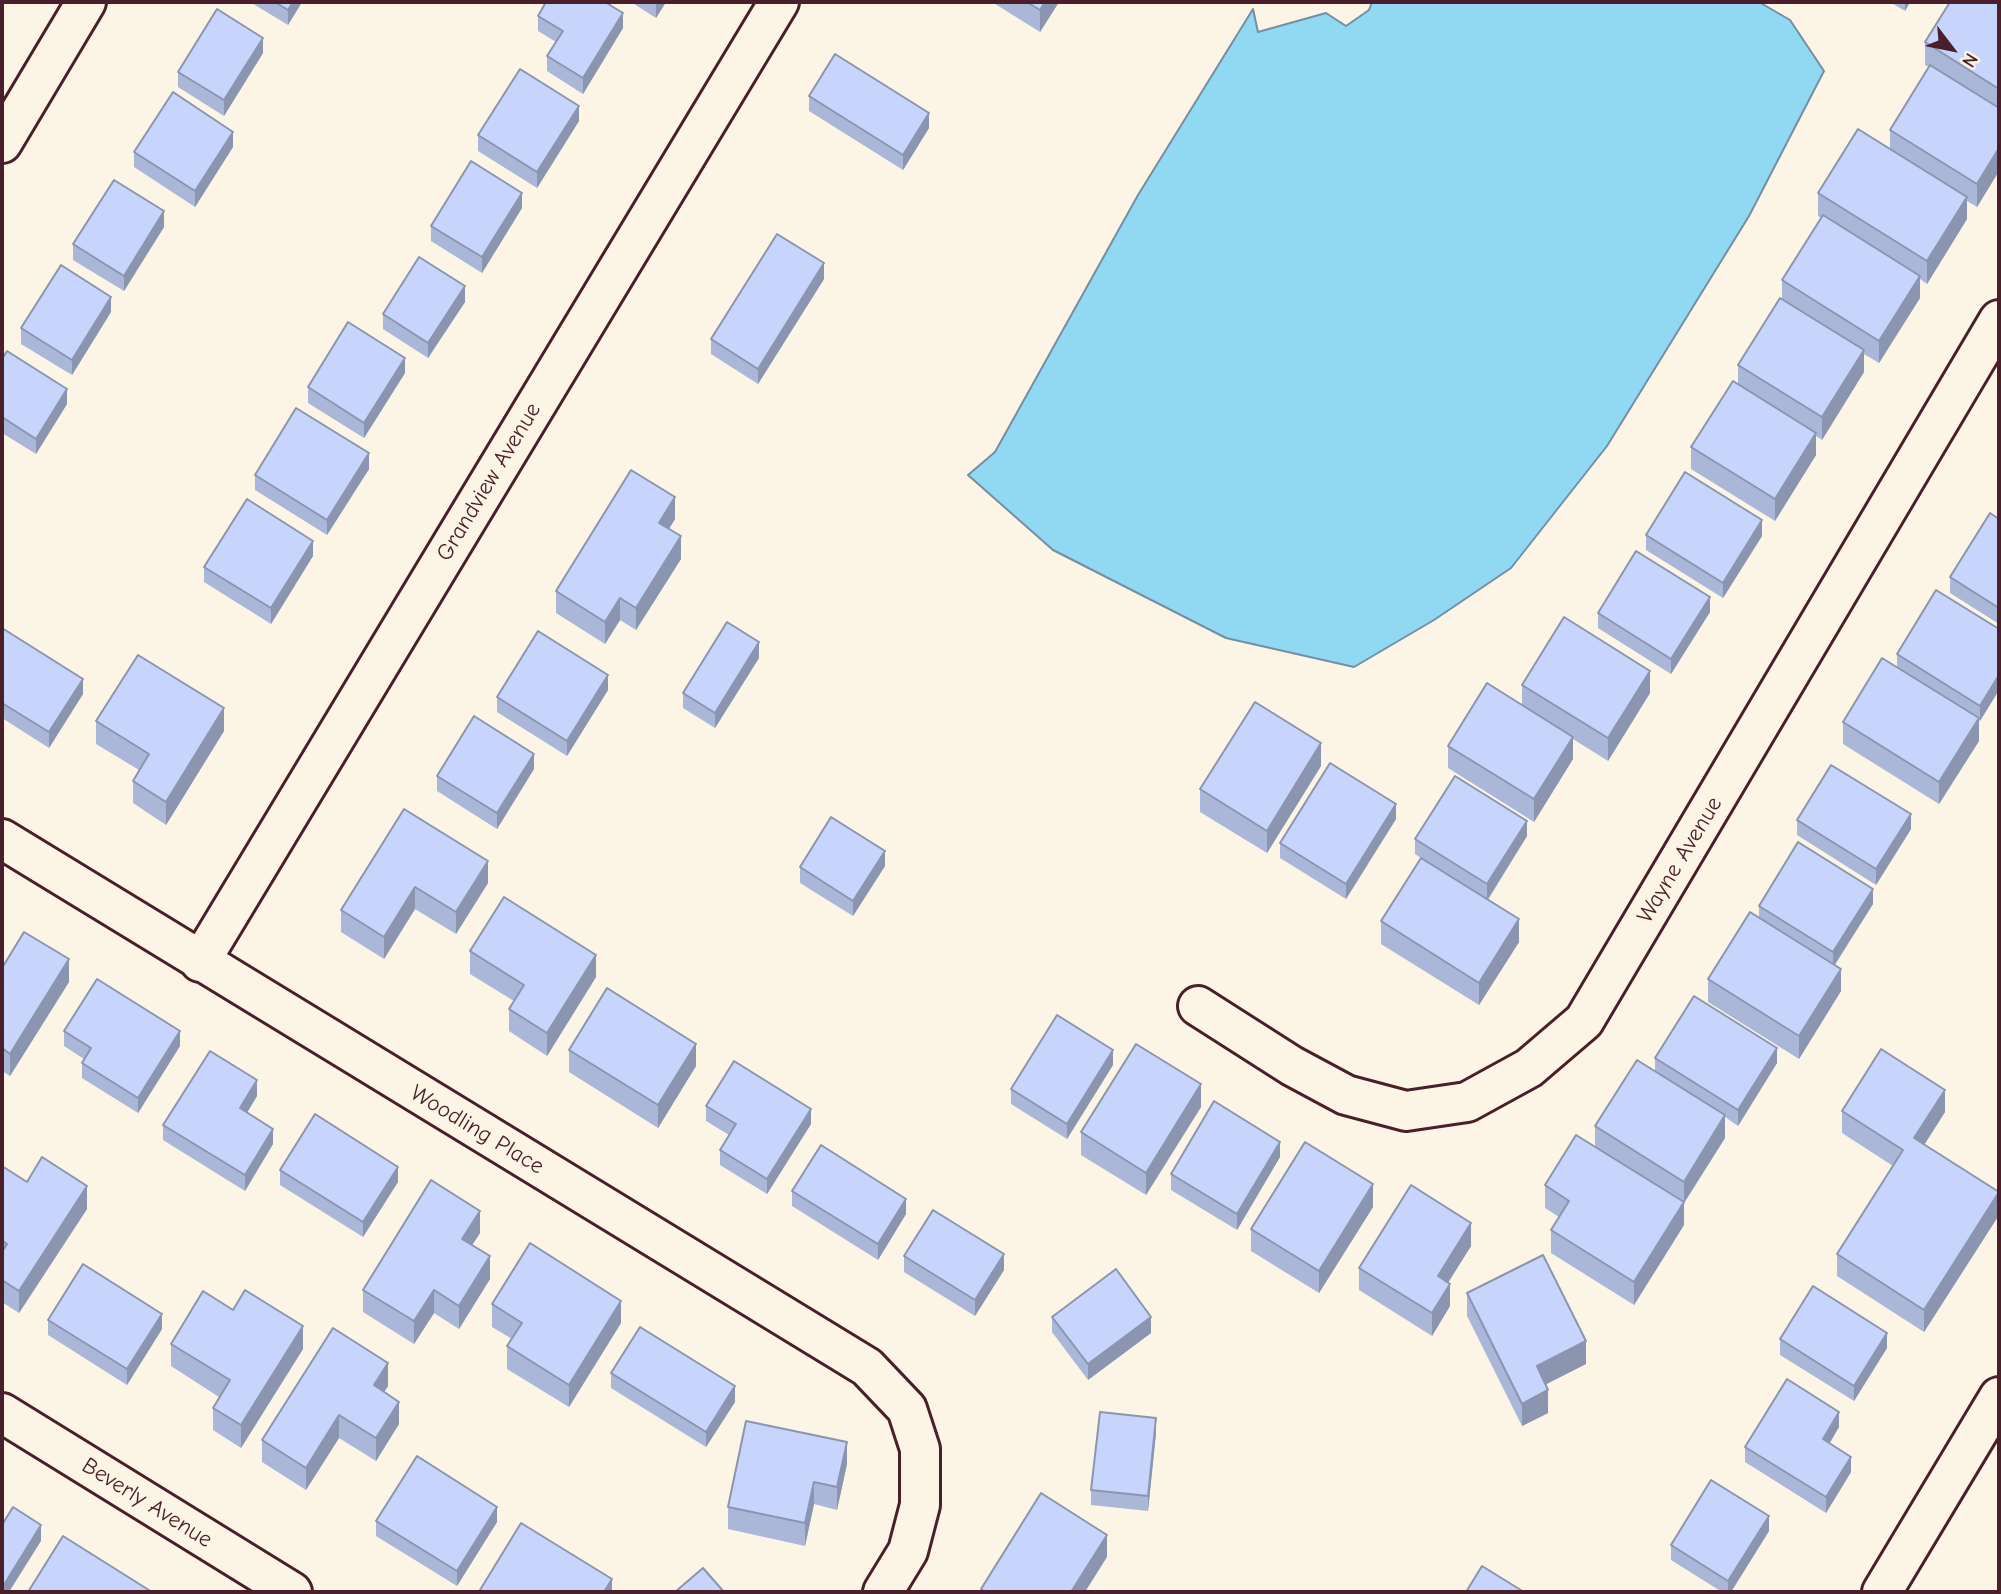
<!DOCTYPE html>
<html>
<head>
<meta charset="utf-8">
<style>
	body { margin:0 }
	#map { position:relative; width:2001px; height:1594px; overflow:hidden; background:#fcf5e5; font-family:"Comic Neue",sans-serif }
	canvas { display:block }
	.frame { position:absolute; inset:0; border:4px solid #4a1f2b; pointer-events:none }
	.north { position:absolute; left:1917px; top:14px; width:70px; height:70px; -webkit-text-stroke:5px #fcf5e5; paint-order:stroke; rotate:122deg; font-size:19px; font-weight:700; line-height:28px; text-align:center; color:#4a1f2b }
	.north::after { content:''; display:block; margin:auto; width:24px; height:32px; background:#4a1f2b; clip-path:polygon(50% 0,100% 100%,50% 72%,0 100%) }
</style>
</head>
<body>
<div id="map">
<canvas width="2001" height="1594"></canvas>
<div class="frame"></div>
<div class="north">N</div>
</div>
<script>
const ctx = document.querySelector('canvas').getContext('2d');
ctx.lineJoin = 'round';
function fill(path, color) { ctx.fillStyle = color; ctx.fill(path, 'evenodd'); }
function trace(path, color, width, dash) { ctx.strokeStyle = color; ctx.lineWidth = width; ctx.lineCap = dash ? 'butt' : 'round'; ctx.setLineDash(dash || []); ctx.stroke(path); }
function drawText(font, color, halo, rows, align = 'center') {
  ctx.font = font + ' "Comic Neue",sans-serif'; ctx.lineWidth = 6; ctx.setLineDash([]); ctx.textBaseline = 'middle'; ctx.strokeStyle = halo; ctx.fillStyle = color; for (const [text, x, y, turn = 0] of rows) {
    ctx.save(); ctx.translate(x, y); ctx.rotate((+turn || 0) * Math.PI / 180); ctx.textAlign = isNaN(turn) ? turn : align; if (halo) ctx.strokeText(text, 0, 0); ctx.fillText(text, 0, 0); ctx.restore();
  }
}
const water = new Path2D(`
	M1372,2H1759L1790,20L1824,71L1749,216L1607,446L1511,568L1434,620L1354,667L1226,638L1053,550L968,475L995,452L1138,195L1253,9L1258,32L1326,13L1346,26L1369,10Z`);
const minor = new Path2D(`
	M2,839L867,1367L907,1409L920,1449V1505L908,1551L883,1592
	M200,962L779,2
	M1198,1006L1292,1066L1346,1095L1406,1111L1467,1102L1529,1068L1584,1021L1999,320
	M2,1413L292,1592
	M1882,1592L1999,1397`);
const tertiary = new Path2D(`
	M2,143L86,2`);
const wall = new Path2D(`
	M250,2H302L288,25Z
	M631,2H666L656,18Z
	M992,2H1059L1040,32Z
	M1890,2H1910L1905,11Z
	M1999,2V171L1977,207L1967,201V219L1927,284L1920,279V298L1879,363L1864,354V372L1822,440L1816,436V455L1775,521L1691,469V447L1738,384V365L1782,299V280L1821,218L1818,216V193L1890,148V130L1929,67L1925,65V42Z
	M538,16L623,28L583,94L547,71V56L556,42L538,31Z
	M263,53L224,116L178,87V72Z
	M809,96L929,128L903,170L809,111Z
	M579,121L537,188L478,151V135Z
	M233,147L195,207L134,167V152Z
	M522,208L482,273L431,241V226Z
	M164,227L124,291L73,260V244Z
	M824,279L758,384L711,354V339Z
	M465,302L428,358L383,329V314Z
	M111,312L72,375L21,344V328Z
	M2,359L67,404L36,454L2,433Z
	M405,373L364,438L308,403V387Z
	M369,469L327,535L255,490V475Z
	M675,519L669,529L681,559L636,630L620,620L605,644L556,613V591Z
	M1999,519V624L1950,593V577Z
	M1646,535L1762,536L1723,598L1646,550Z
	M313,556L271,624L204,582V567Z
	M1710,612L1671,674L1598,628V613Z
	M2,628L83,694L49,748L2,718Z
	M1999,629V690L1980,721L1979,720V741L1939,804L1843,744V722L1897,667V654Z
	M759,658L715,728L683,708V693Z
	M1522,685L1650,693L1608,761L1573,739V759L1534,822L1448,768V746L1522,705Z
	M608,690L567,756L497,712V697Z
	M96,721L224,731L166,825L133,803V781L139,770L96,744Z
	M1321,766L1267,853L1200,812V789Z
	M534,769L497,829L437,791V776Z
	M404,809L488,883L456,934L415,909L384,959L341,932V910Z
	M1396,819L1346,899L1280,858V843Z
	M1797,820L1911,829L1876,885L1797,835Z
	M1527,836L1488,900L1519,942L1479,1005L1381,944V921L1421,858L1415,854V839Z
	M885,866L853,916L800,883V867Z
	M1873,904L1835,965L1841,991L1799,1059L1708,1002V979L1759,917V906Z
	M470,951L596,977L547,1056L509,1031V1009L514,1001L470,974Z
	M2,968L69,982L10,1076L2,1071Z
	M64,1031L180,1046L138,1113L82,1078V1063L84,1059L64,1046Z
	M569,1050L696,1066L658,1128L569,1072Z
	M1655,1058L1777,1063L1738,1126L1725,1117V1138L1684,1203V1225L1634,1305L1551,1253V1230L1559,1217L1545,1208V1185L1595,1147V1126L1655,1071Z
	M1113,1065L1067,1139L1011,1104V1089Z
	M257,1096L247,1113L273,1144L245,1191L163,1140V1125Z
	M706,1106L811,1124L767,1194L720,1165V1150L729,1135L706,1121Z
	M1201,1107L1146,1195L1081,1155V1132Z
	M1842,1111L1945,1112L1924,1145L1999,1192V1215L1924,1332L1837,1276V1254L1893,1166L1842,1133Z
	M1280,1157L1237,1230L1171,1190V1174Z
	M2,1166L27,1182L87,1209L19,1313L2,1302Z
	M280,1170L398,1182L363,1237L280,1185Z
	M792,1191L906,1214L878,1260L792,1206Z
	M1373,1207L1319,1293L1251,1251V1229Z
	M480,1233L472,1245L490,1279L459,1329L434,1313L414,1344L363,1312V1290Z
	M1471,1246L1448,1282L1450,1306L1432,1336L1359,1290V1268Z
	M904,1256L1004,1270L975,1316L904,1272Z
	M1467,1293L1586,1364L1545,1384L1548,1413L1522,1426L1467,1316Z
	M492,1304L621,1323L569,1407L507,1369V1346L512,1339L492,1327Z
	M233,1310L303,1349L241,1448L213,1430V1408L219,1397L171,1366V1344Z
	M1052,1317L1151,1333L1088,1380L1052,1332Z
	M48,1320L162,1329L127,1385L48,1335Z
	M1780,1339L1887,1348L1854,1401L1780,1355Z
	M611,1373L735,1402L706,1447L611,1388Z
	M388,1386L384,1392L399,1424L376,1461L339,1438L306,1490L262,1462V1440Z
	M1839,1427L1830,1443L1851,1472L1826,1513L1745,1462V1447Z
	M1156,1433L1148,1511L1091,1505V1490Z
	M847,1464L837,1510L814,1504L805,1546L728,1529V1507Z
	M376,1521L497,1522L457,1586L376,1536Z
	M1769,1531L1731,1592H1722L1671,1560V1545Z
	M1999,1564V1592L1997,1591V1568Z`);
const shadedWall = new Path2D(`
	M293,2H302L288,25V10Z
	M656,2H666L656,18Z
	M1045,2H1059L1040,32V10Z
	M1905,2H1910L1905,11Z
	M623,13V28L583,94V78Z
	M263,38V53L224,116V100Z
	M579,106V121L537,188V172Z
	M929,113V128L903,170V155Z
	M233,132V147L195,207V191Z
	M1999,148V171L1977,207V184Z
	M522,193V208L482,273V257Z
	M1967,197V219L1927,284V261Z
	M164,211V227L124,291V276Z
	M824,263V279L758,384V369Z
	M1920,276V298L1879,363V341Z
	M465,286V302L428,358V343Z
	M111,297V312L72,375V360Z
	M1864,350V372L1822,440V417Z
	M405,358V373L364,438V423Z
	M67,389V404L36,454V439Z
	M1816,433V455L1775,521V499Z
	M369,453V469L327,535V520Z
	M675,497V519L659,545V523Z
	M1762,520V536L1723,598V583Z
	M681,536V559L636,630V608Z
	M313,541V556L271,624V608Z
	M1710,597V612L1671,674V659Z
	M620,598V620L605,644V622Z
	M759,642V658L715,728V713Z
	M1650,671V693L1608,761V738Z
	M608,675V690L567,756V741Z
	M1999,675V690L1980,721V706Z
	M83,679V694L49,748V732Z
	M224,708V731L166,825V802Z
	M1979,718V741L1939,804V782Z
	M1573,737V759L1534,822V799Z
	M1321,743V766L1267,853V831Z
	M534,754V769L497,829V813Z
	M1396,804V819L1346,899V884Z
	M1911,814V829L1876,885V869Z
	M1527,821V836L1487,900V884Z
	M885,851V866L853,916V901Z
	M488,861V883L456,934V912Z
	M415,887V909L384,959V937Z
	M1873,889V904L1833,967V952Z
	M1519,919V942L1479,1005V983Z
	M596,955V977L547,1056V1033Z
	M69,959V982L10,1076V1054Z
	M1841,969V991L1799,1059V1036Z
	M180,1031V1046L138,1113V1098Z
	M696,1044V1066L658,1128V1105Z
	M1777,1048V1063L1738,1126V1110Z
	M1113,1050V1065L1067,1139V1124Z
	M257,1080V1096L240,1124V1108Z
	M1201,1084V1107L1146,1195V1173Z
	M1945,1090V1112L1914,1161V1138Z
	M811,1109V1124L767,1194V1179Z
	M1725,1115V1138L1684,1203V1225L1634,1305V1282L1684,1203V1182Z
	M273,1129V1144L245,1191V1175Z
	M1280,1142V1157L1237,1230V1214Z
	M398,1167V1182L363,1237V1222Z
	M1373,1184V1207L1319,1293V1271Z
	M87,1186V1209L19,1313V1291Z
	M1999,1192V1215L1924,1332V1310Z
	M906,1199V1214L878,1260V1244Z
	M480,1211V1233L462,1261V1239Z
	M1471,1223V1246L1438,1299V1276Z
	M1004,1254V1270L975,1316V1300Z
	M490,1256V1279L459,1329V1306Z
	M1450,1284V1306L1432,1336V1313Z
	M434,1290V1313L414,1344V1321Z
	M621,1301V1323L569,1407V1385Z
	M162,1314V1329L127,1385V1369Z
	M1151,1317V1333L1088,1380V1364Z
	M303,1326V1349L241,1448V1425Z
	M1887,1333V1348L1854,1401V1386Z
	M1586,1341V1364L1537,1389V1366Z
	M388,1363V1386L374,1408V1385Z
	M735,1386V1402L706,1447V1432Z
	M1548,1390V1413L1522,1426V1404Z
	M399,1402V1424L376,1461V1438Z
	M1839,1412V1427L1823,1454V1439Z
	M339,1415V1438L306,1490V1468Z
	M1156,1418V1433L1148,1511V1496Z
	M847,1442V1464L837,1510V1487Z
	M1851,1457V1472L1826,1513V1497Z
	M814,1482V1504L805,1546V1523Z
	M497,1507V1522L457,1586V1571Z
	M1769,1516V1531L1731,1592H1728V1581Z
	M41,1525V1541L9,1592H2V1588Z
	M1107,1535V1557L1085,1592H1071Z
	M612,1579V1592H604Z`);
const building = new Path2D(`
	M275,2H293L288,10Z
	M546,2H605L623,13L583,78L547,56L563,31L538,16Z
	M1027,2H1045L1040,10Z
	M1950,2H1999V89L1925,42Z
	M217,9L263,38L224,100L178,72Z
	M835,54L929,113L903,155L809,96Z
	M1930,65L1999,108V148L1977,184L1890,130Z
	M520,69L579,106L537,172L478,135Z
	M173,92L233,132L195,191L134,152Z
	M1858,129L1967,197L1927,261L1818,193Z
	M471,161L522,193L482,257L431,226Z
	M114,180L164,211L124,276L73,244Z
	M1823,215L1920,276L1879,341L1782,280Z
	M777,234L824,263L758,369L711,339Z
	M419,257L465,286L428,343L383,314Z
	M61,265L111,297L72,360L21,328Z
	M1780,298L1864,350L1822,417L1738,365Z
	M348,322L405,358L364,423L308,387Z
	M7,351L67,389L36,439L2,417V359Z
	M1733,381L1816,433L1775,499L1691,447Z
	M296,408L369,453L327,520L255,475Z
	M631,470L675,497L659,523L681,536L636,608L620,598L605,622L556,591Z
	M1685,472L1762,520L1723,583L1646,535Z
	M247,499L313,541L271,608L204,567Z
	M1990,513L1999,519V608L1950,577Z
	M1636,551L1710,597L1671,659L1598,613Z
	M1936,590L1999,629V675L1980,706L1897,654Z
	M1564,617L1650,671L1608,738L1522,685Z
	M727,622L759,642L715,713L683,693Z
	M2,628L83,679L49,732L2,703Z
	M538,631L608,675L567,741L497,697Z
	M138,655L224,708L166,802L133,781L149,754L96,721Z
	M1882,658L1979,718L1939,782L1843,722Z
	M1487,683L1573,737L1534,799L1448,746Z
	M1255,702L1321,743L1267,831L1200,789Z
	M474,716L534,754L497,813L437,776Z
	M1330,763L1396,804L1346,884L1280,843Z
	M1831,765L1911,814L1876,869L1797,820Z
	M1455,776L1527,821L1487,884L1415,839Z
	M404,809L488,861L456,912L415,887L384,937L341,910Z
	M831,817L885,851L853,901L800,867Z
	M1798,842L1873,889L1833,952L1759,906Z
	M1421,858L1519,919L1479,983L1381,921Z
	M504,897L596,955L547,1033L509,1009L524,985L470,951Z
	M1750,912L1841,969L1799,1036L1708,979Z
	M24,932L69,959L10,1054L2,1048V968Z
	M97,979L180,1031L138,1098L82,1063L91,1048L64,1031Z
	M607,988L696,1044L658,1105L569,1050Z
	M1694,996L1777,1048L1738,1110L1655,1058Z
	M1057,1015L1113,1050L1067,1124L1011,1089Z
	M1136,1044L1201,1084L1146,1173L1081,1132Z
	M1881,1049L1945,1090L1914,1138L1999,1192L1924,1310L1837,1254L1903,1150L1842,1111Z
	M210,1051L257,1080L240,1108L273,1129L245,1175L163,1125Z
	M1637,1060L1725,1115L1684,1182L1595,1126Z
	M734,1061L811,1109L767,1179L720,1150L736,1124L706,1106Z
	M1214,1101L1280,1142L1237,1214L1171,1174Z
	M315,1114L398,1167L363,1222L280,1170Z
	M1576,1135L1684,1202L1634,1282L1551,1230L1569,1201L1545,1185Z
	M1305,1142L1373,1184L1319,1271L1251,1229Z
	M821,1145L906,1199L878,1244L792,1191Z
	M42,1157L87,1186L19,1291L2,1280V1252L7,1244L2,1240V1166L27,1182Z
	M431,1180L480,1211L462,1239L490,1256L459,1306L434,1290L414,1321L363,1290Z
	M1411,1185L1471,1223L1438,1276L1450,1284L1432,1313L1359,1268Z
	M933,1210L1004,1254L975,1300L904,1256Z
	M530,1243L621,1301L569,1385L507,1346L522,1323L492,1304Z
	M1543,1255L1586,1341L1537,1366L1548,1390L1522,1404L1467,1293Z
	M83,1264L162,1314L127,1369L48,1320Z
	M1116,1269L1151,1317L1088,1364L1052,1317Z
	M1813,1286L1887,1333L1854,1386L1780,1339Z
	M245,1290L303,1326L241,1425L213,1408L230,1380L171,1344L203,1291L233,1310Z
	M640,1327L735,1386L706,1432L611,1373Z
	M333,1328L388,1363L374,1385L399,1402L376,1438L339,1415L306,1468L262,1440Z
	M1787,1379L1839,1412L1823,1439L1851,1457L1826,1497L1745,1447Z
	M1100,1412L1156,1418L1148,1496L1091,1490Z
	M746,1421L847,1442L837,1487L814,1482L805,1523L728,1507Z
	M417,1456L497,1507L457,1571L376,1521Z
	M1711,1480L1769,1516L1728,1581L1671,1545Z
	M1041,1493L1107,1535L1071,1592H986L981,1589Z
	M13,1507L41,1525L2,1588V1525Z
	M521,1523L612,1579L604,1592H483L480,1590Z
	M63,1536L152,1592H28Z
	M1482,1566L1524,1592H1466Z
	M703,1568L724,1592H675Z`);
const streetNames = [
	["Grandview Avenue",489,482,-59],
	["Wayne Avenue",1680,860,-59],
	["Woodling Place",477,1130,31],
	["Beverly Avenue",147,1503,32]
];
fill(water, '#91d8f3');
trace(water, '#758ea3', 2);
trace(minor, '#4a1f2b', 44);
trace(tertiary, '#4a1f2b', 44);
trace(minor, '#fcf5e5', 38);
trace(tertiary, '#fcf5e5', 38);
fill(wall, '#abb7d9');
fill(shadedWall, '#8b95b0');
fill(building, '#c7d5fc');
trace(building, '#8b95b0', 2);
drawText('23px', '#4a1f2b', '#fcf5e5', streetNames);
</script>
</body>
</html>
